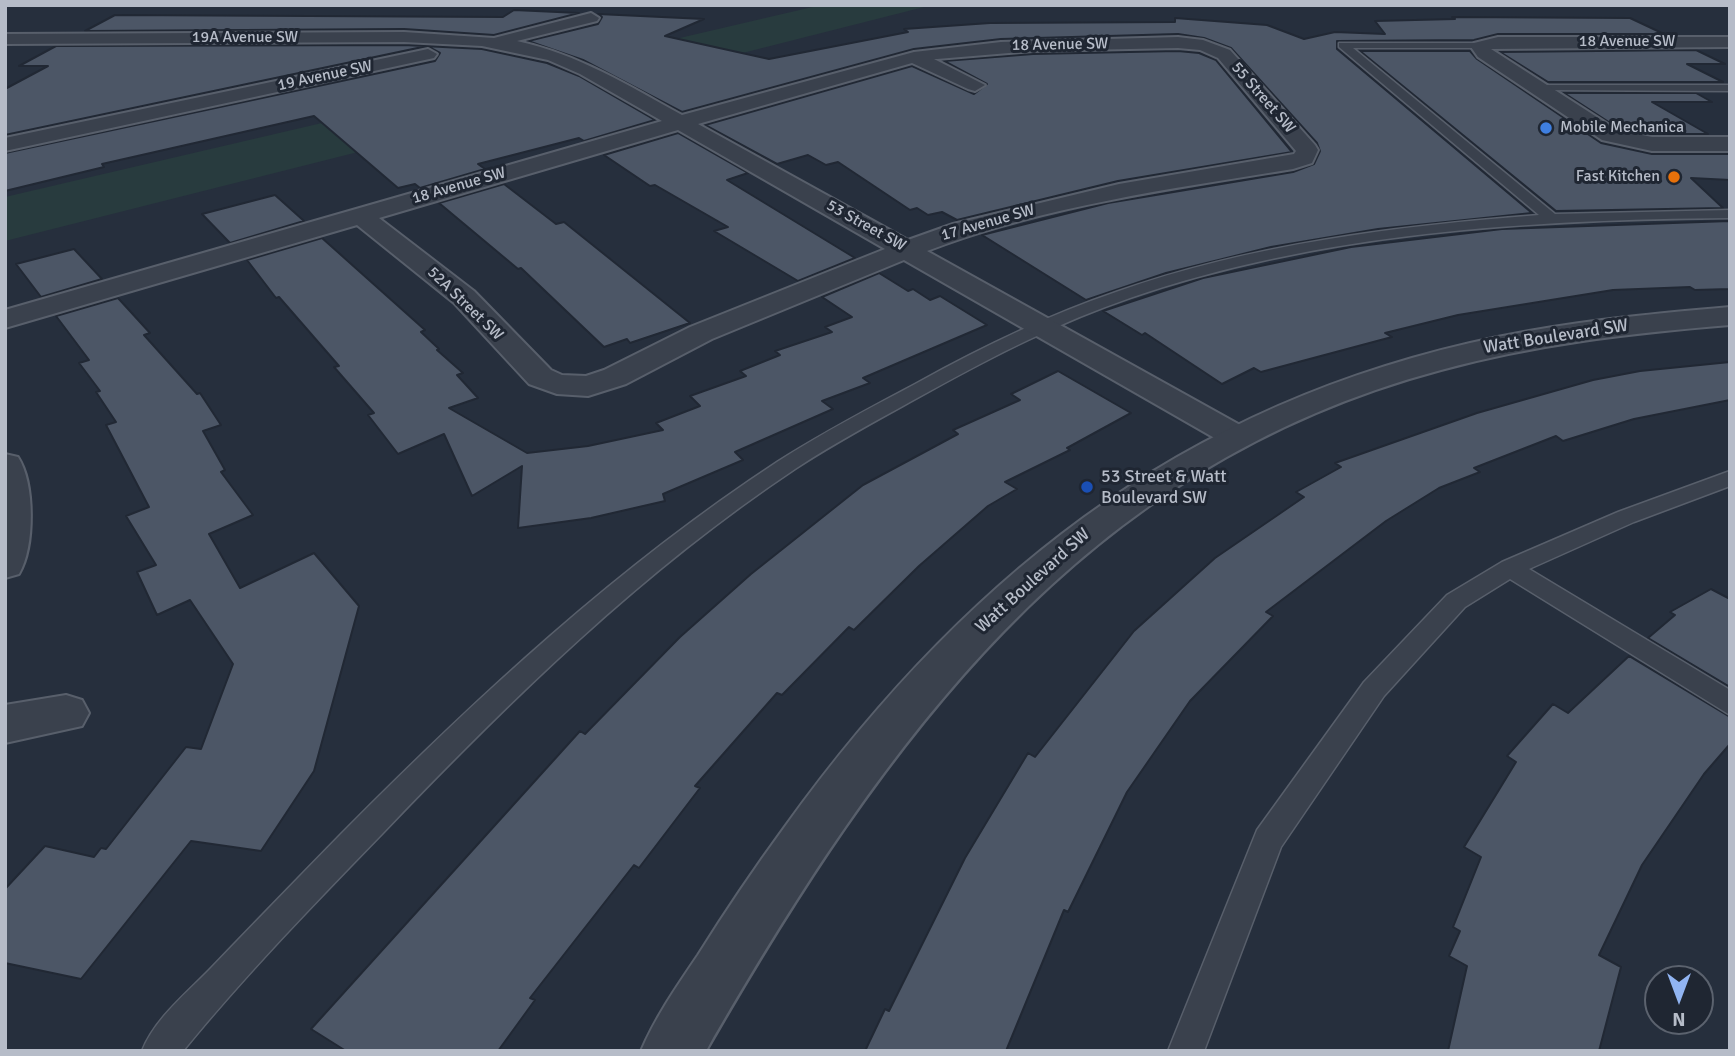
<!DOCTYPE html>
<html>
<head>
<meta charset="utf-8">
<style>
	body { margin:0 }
	#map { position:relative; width:1735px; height:1056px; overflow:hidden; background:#262f3d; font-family:Signika,sans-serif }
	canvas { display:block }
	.frame { position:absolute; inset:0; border:7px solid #b6bcc8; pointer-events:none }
	.north { position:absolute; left:1644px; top:965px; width:70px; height:70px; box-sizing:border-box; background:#1f2632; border:2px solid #5b626e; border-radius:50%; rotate:180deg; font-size:19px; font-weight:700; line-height:28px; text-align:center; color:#b6bcc8 }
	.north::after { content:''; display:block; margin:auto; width:24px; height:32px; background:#91b4f2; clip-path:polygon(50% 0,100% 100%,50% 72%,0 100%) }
</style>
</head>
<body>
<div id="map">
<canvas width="1735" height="1056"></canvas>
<div class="frame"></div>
<div class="north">N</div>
</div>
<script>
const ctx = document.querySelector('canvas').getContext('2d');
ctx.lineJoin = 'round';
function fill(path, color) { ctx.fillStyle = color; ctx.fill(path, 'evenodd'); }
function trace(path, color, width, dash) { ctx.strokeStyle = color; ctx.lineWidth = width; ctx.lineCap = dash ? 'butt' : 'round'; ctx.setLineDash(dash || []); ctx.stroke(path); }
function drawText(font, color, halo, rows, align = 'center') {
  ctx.font = font + ' Signika,sans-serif'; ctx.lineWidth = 6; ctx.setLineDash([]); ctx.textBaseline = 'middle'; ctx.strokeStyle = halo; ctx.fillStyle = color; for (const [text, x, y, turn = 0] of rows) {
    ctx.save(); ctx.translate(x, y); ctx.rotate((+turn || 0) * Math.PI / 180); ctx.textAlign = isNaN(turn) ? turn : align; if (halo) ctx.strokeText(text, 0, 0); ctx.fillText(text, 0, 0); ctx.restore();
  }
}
const green = new Path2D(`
	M821,5H932L644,78L594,58Z
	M549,70L588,94L5,241V197Z`);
const building = new Path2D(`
	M514,10L579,13L494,35L404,29L85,31L115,15L503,17Z
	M598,14L704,19L665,36L769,59L908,32L904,29L990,23L1175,22V18L1267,25L1304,39L1335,32L1385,34L1375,21L1455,19L1452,17L1630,18L1664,34H1498L1474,40L1337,41V49L1532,213L1378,229L1271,247L1166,273L1086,300L982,235L1108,203L1293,172L1314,164L1320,151L1317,143L1231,48L1204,38L1178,34L1001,39L914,49L682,112L583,60L528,41L598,24L602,17Z
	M404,45L482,49L547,63L579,76L655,120L584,141L579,138L478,164L485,169L420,188L415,184L398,188L314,116L102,164L104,167L5,191V153L435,61L440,53L427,46L5,135V89L48,66H19L56,46Z
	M1696,50L1725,64H1687L1723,82H1548L1500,52Z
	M1178,51L1199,53L1216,60L1292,152L1118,181L957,220L942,212L928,215L917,208L910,210L838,162L826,165L808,155L777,164L705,125L912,66L974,94L987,84L944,61L1033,54Z
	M1360,51H1470L1477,59L1601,143L1652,154H1730V180L1691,178L1723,208L1556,211Z
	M1564,93H1696L1712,102H1652L1708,134H1652L1618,128Z
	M678,133L748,173L727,180L855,258L798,281L714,231L728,227L655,185L650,186L604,155Z
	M504,184L556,224L564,222L690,323L630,343L627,339L604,347L521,268L518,269L439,203Z
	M275,195L304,221L230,243L202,214Z
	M1730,221V289L1695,290L1690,287L1613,290L1458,315L1385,333L1392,337L1261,372L1254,368L1222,384L1145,333L1142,335L1103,311L1203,278L1351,247L1502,229Z
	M322,238L425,330L421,332L439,349L437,350L463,373L457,375L478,398L449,408L527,453L588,446L663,430L656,423L700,406L690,396L746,376L740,371L780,355L775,351L832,332L825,327L852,317L822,297L879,273L908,291L913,289L930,300L940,296L987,325L863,378L870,383L822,401L833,409L735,452L743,460L663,494L665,501L591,518L518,528L522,466L472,496L444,434L398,454L368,415L374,413L334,367L339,366L279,297L276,298L247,260Z
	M74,249L102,279L41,297L16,264Z
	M118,298L150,333L144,335L197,394L200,393L221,425L203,431L225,470L221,472L253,515L209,534L240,588L314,553L359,606L314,771L261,851L191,841L81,979L5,963V889L45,846L94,857L101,848L106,849L186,747L201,749L233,664L190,600L157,615L137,572L156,565L126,516L149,507L106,425L116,422L96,392L100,391L79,363L89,360L56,316Z
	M1730,362V400L1634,419L1563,441L1556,436L1474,468L1480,472L1439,488L1386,521L1266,612L1273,616L1190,701L1127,792L1068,912L1064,910L1006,1051H865L885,1009L889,1011L965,858L1028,753L1035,757L1134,631L1215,558L1304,497L1296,492L1341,467L1335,463L1477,413L1593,380L1640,371Z
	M1058,371L1131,413L1067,448L1070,450L1005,482L1017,489L988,506L919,566L854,630L849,627L782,695L777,693L695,786L700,788L639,868L634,865L530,998L535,1000L498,1051H346L311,1029L580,731L585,734L680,637L751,574L863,485L958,434L953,430L1020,400L1011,394Z
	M1711,589L1730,599V687L1648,638L1675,615L1670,612Z
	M1629,656L1730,717V744L1704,774L1642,865L1599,955L1621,967L1599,1051H1448L1467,966L1449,956L1460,931L1453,927L1481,857L1464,847L1516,762L1507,756L1553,704L1568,713Z`);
const service = new Path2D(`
	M1339,43H1486V47L1482,48H1353L1555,214L1730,210V218C1528,220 1322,232 1130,298C1060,322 995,355 930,391C885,416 839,440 795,469C642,571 509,701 382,834C314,904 245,975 183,1051H142C155,1018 188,992 212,967C255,922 298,878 341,834C476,698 617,567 777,462C822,433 870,408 917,383C982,347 1046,316 1116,292C1251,244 1396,226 1539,215L1339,47Z
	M1537,85H1730V91L1533,90V86Z
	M1730,471V486L1634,522L1529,569L1730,690V715L1510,579L1465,607L1384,696L1281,847L1204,1051H1168L1257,830L1364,682L1447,595L1502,562L1618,512Z`);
const minor = new Path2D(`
	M591,13L599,18L597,21L517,41C578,54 629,86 682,115L914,52L1001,42L1178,37L1203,40L1230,50L1315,145L1318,150L1312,163L1293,169C1170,189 1044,206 927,251L1249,430L1254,437L1249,444L1237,447L1225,444L904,260L712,339L626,384L588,396L557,394L529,384L454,303L357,225L5,328V310L662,121L580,74L548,60L482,46L404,42L5,44V34L404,32L494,38ZM1178,48L1200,50L1218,58L1296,151L1294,154L1119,184L953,224L908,240L698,124L912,63L968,89L975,91L985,85L934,59H937L1033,51ZM678,130L885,249L690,327L604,370L586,376L562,375L551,370L474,291L379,218Z
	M1498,37H1730V47L1491,49L1617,130L1652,137H1730V151H1652L1602,140L1478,57L1471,47L1474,43Z
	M428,49L437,54L434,58L5,151V138Z
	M5,454L18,457C35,483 35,547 19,574L5,578Z
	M66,695L82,700L89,713L82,726L5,743V705Z`);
const tertiary = new Path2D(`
	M1730,307V325C1632,333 1536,344 1441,370C1078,467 884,742 706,1051H641C656,1016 677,986 698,955C725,912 754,869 784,828C974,564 1203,389 1529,331C1596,319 1662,313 1730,307Z`);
const markers = [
	[1546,128,7,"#3f7fe0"],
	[1674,177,7,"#e8710a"],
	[1087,487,7,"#1a4fb4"]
];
const farStreetnames = [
	["19A Avenue SW",245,38],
	["18 Avenue SW",1627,42],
	["18 Avenue SW",1060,45,-1],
	["19 Avenue SW",325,76,-12],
	["55 Street SW",1263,98,49],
	["18 Avenue SW",459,186,-16],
	["17 Avenue SW",988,223,-16],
	["53 Street SW",866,226,29],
	["52A Street SW",465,304,44]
];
const farPoinames = [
	["Mobile Mechanica",1560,128],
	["Fast Kitchen",1660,177,"right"]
];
const streetNames = [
	["Watt Boulevard SW",1556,337,-9],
	["Watt Boulevard SW",1033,581,-42]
];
const poiNames = [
	["53 Street & Watt",1101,477],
	["Boulevard SW",1101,498]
];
fill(green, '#283b3e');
fill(building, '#4c5666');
trace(building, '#212834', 2);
trace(service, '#585f6b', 3);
trace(minor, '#585f6b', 4);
trace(tertiary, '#585f6b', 4);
fill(service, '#3a414d');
fill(minor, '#3a414d');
fill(tertiary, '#3a414d');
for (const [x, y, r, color] of markers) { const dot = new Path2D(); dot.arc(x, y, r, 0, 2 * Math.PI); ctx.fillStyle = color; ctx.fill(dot); trace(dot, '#1f2632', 2.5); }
drawText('16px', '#b6bcc8', '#1f2632', farStreetnames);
drawText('16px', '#b6bcc8', '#1f2632', farPoinames, 'left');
drawText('18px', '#b6bcc8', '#1f2632', streetNames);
drawText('18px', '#b6bcc8', '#1f2632', poiNames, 'left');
</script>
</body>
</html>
